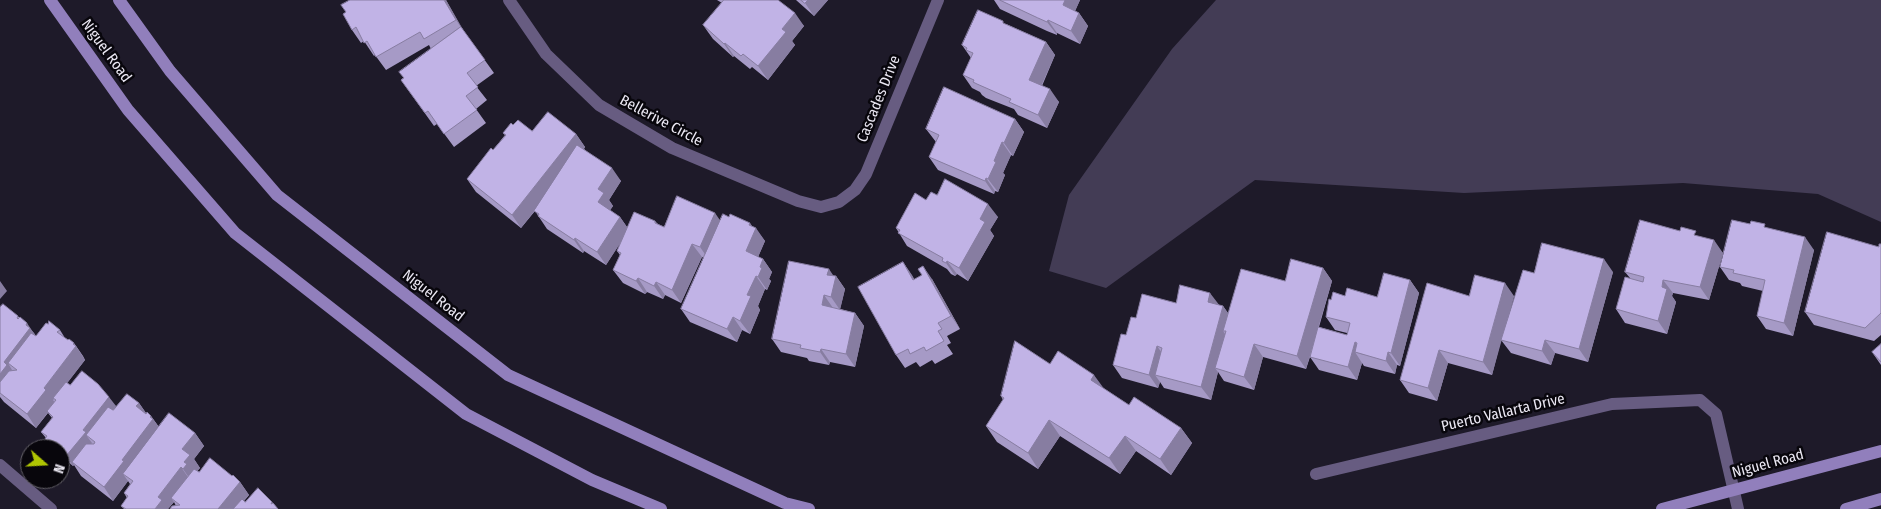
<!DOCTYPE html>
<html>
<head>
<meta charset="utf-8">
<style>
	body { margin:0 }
	#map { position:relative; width:1881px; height:509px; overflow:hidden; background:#1e1a29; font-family:"Fira Sans Condensed",sans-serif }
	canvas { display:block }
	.north { position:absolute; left:20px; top:439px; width:50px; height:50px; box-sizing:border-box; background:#08060c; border:1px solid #636068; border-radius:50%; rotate:109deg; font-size:14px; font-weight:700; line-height:20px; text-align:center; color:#ebe8f3 }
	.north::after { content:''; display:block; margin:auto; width:18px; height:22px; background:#afc503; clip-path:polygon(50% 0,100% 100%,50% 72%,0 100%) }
</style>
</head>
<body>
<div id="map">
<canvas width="1881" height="509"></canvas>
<div class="north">N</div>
</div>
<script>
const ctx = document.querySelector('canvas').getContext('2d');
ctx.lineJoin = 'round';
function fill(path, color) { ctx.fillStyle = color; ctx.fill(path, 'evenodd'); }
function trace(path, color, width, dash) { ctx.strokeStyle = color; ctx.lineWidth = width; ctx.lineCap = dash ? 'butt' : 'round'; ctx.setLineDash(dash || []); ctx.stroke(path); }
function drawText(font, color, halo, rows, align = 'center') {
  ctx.font = font + ' "Fira Sans Condensed",sans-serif'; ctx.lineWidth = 5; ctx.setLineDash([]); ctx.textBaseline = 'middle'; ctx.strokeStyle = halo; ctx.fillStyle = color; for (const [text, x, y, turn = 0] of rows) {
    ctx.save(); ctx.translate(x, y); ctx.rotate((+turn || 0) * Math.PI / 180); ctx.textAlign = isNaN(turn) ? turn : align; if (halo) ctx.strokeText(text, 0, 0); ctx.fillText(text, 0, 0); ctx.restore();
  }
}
const green = new Path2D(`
	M1216,0H1881V222L1818,194L1683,183L1464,193L1255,180L1106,288L1049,271L1069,195L1172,49Z`);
const minor = new Path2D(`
	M509,0L546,54L599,105L672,148L798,201L821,207L839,202L855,190L866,174L938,0
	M0,465L51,509
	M1316,474L1612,404L1700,400L1716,414L1738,509`);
const secondary = new Path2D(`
	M50,0L128,110L235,233L466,414L592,480L661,509
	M119,0L170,71L277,195L508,375L785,503L809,509
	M1662,509L1881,451
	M1846,509L1881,499`);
const wall = new Path2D(`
	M350,0H446L461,27L494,73L476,86L487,100L476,109L486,123L454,147L437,124L434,126L401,80L431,49L429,45L386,70L375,55L374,56L364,41L361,43L352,30L346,12Z
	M717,0H778L804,26L792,41L795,45L768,80L752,67L750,69L734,56L733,57L713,39L703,25L722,3Z
	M796,0H828L814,16Z
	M994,0H1080L1075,11L1079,13L1088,26L1080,44L1057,33V35L1047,31L1000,9Z
	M1006,24L1046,42L1055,55L1042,86L1059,102L1047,128L1018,115L1014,109L986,98L982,95L980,92L972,88L963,75L971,58L962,45Z
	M1015,119L1024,132L1013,156L1011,155L1003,173L1005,175L998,192L995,191L994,194L938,170L929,157L936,142L926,129Z
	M513,125L532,131L576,134L585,147L584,149L621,181L609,200L613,206L610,210L620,217L627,227L655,221L658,224L664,227L720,220L754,227L765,241L758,257L763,259L772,272L769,279L771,281L767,290L765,289L758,306L760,310L750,334L742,330L737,342L690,322L681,309L704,258L702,257L681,303L665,295L663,299L647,292L645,294L623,283L613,270L620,255L617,251L620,243L606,265L584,251L583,253L547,229L535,211L521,228L476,192L467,179L493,150L505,135L503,133Z
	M937,195L998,217L990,230L994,236L968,281L957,274L955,276L951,274L947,269L907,246L896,228L926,200Z
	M1768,228L1814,250L1793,336L1766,329L1757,316L1763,291L1742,286L1740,283L1729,280L1720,267Z
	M1699,236L1723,253L1709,300L1673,293L1672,296L1676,302L1667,334L1625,323L1616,309L1630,278L1625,272Z
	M1881,244V335L1874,341L1814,325L1805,312Z
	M903,262L914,279H932L960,329L947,336L951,343L947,345L953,354L935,364L932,360L920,367L916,362L905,368L896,355Z
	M1323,268L1332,281L1319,327L1347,335V333L1335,330L1326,317L1331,300L1345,296L1377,297L1410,280L1419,293L1400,366L1397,365L1395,374L1364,366L1362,363L1357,380L1319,370L1310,357L1306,369L1263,357L1254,390L1224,381L1218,372L1211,400L1164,388L1160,382L1158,388L1122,378L1113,365L1136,318L1176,303L1219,305L1223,306L1228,313L1285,281Z
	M1613,272L1588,362L1555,353L1551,365L1511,353L1501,340L1492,375L1448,363L1437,401L1409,393L1400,380L1469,296H1514L1503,336L1534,273Z
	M836,276L845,289L840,309L855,313L864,326L855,367L830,362L829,365L809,361L807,358L781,352L772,339Z
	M0,307L19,317L34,333L36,336L48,324L60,330L65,338L74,343L83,356L85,360L67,383L70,385L116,406L113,410L139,403L146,413L151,416L159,427L195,433L204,446L194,459L200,468L197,471L199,472L240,482L249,495L244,501L245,502H272L278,509L176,506L174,502L168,509H124L121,506L127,498L124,493L130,484L128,481L113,501L81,476L74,465L73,466L60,455V449H52V448L45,439L46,438L41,432L52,418L48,413L36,428L4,402L0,397Z
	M1881,344V365L1872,352Z
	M1050,364L1103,388L1129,405L1181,428L1192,443L1171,475L1136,451L1120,474L1060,436L1038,469L997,442L986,426L1003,400L1001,396Z`);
const shadedWall = new Path2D(`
	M444,0H446L465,33L456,20Z
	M808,0H828L814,16L805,3Z
	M1065,0H1080L1072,18L1063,5Z
	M795,13L804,26L792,41L795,45L768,80L758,66L782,29Z
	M1079,13L1088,26L1080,44L1071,31Z
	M1048,20L1057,33V35L1047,22Z
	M1046,42L1055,55L1038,93L1029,80Z
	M725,43L734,56L733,57L724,44Z
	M1050,89L1059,102L1047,128L1038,115Z
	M1015,119L1024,132L1013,156L1004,143Z
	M576,134L585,147L521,228L512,215Z
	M1002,142L1011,155L1003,173L1005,175L998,192L988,179L994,161Z
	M612,168L621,181L609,200L613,206L607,215L598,202V189Z
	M986,178L995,191L994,194L985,181Z
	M988,204L998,217L990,230L994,236L968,281L959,268L980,219Z
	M715,213L724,226L709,260L700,247Z
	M620,217L629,230L606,265L597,252Z
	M750,223L755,230L756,228L765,241L755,264L746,251L749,225Z
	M1805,237L1814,250L1793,336L1784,323Z
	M575,238L584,251L583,253L574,240Z
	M1714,240L1723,253L1709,300L1700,287Z
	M692,244L702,257L681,303L672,290Z
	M763,259L772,272L769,279L771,281L767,290L758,277L760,267Z
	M1604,259L1613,272L1588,362L1579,349Z
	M947,261L957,274L955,276L946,263Z
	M903,262L912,275L922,293L913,280Z
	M923,266L932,279L960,329L951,316Z
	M1323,268L1332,281L1306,369L1297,356Z
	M829,269L835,278L836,276L845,289L840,310L831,297L827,275Z
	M756,276L765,289L758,306L760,310L750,334L740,321L747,295Z
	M638,278L647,292L645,294L636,281Z
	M1410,280L1419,293L1400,366L1391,353Z
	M1663,280L1673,293L1672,296L1676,302L1667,334L1658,321Z
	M0,281L7,291L0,299Z
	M656,282L665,295L663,299L654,286Z
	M1505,283L1514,296L1492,375L1483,362Z
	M1210,293L1220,306L1208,302Z
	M824,295L833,308L822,305Z
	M1223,306L1232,319L1226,331H1223L1227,337L1215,368L1218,372L1211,400L1201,387Z
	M855,313L864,326L855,367L846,354Z
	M733,317L742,330L737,342L727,329Z
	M27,323L37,338L8,363L12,370L0,392V374L4,362Z
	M1545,340L1555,353L1551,365L1542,351Z
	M1355,342L1364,355L1355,352L1362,363L1357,380L1348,367Z
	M1254,344L1263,357L1254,390L1244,377Z
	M76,346L85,360L55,399L53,398L54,399L53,400L55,403L36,428L27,414L44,388Z
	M1157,346L1166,359L1155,375L1160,382L1158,388L1149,375Z
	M821,349L830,362L829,365L820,352Z
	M1439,350L1448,363L1437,401L1428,388Z
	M1388,352L1397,365L1395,374L1386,361Z
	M1094,375L1105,390L1091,380Z
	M109,397L116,406L91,438L86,435L92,443L74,464L72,462L74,465L73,466L66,456L83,430Z
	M139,403L148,416L136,406Z
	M151,416L160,429L123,474L128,481L113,501L104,487Z
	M1049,420L1060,436L1038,469L1028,453Z
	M1181,428L1192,443L1171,475L1160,459Z
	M195,433L204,446L194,459L200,468L194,475L192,482L183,469L184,462L182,449Z
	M1125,436L1136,451L1120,474L1109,458Z
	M181,467L190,480L171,498L174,502L168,509H155L158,497Z
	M240,482L249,495L237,509H218Z`);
const building = new Path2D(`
	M350,0H444L456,20L424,39L420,32L376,57L367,41L364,43L356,27L352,30L343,14L346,12L341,5Z
	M724,0H778L795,13L782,29L786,32L758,66L743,54L741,56L725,43L724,44L703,25Z
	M801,0H808L805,3Z
	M1000,0H1065L1063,5L1079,13L1071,31L1048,20L1047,22L1038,18Z
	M978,10L1003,21V23L1046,42L1029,80L1050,89L1038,115L1009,102L1011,99L977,84L973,82L974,80L963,75L973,53L966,50L967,48L962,45Z
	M461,27L485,60L467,73L478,87L466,96L477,110L444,134L428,111L425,113L401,80L404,78L399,72Z
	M944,87L1015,119L1004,143L1002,142L994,161L996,162L988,179L986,178L985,181L929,157L939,135L926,129Z
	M548,112L576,134L512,215L467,179L491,148L493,150L506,135L503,133L511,123L513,125L518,120L532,131Z
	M577,145L612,168L598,189L604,193L598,202L620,217L597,252L575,238L574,240L538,216L539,214L534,211Z
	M945,179L988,204L980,219L985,222L959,268L947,261L946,263L942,261L943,258L898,233L900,230L896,228L915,193L926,200L931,192L937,195Z
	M677,196L715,213L700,247L692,244L672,290L656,282L654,286L638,278L636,281L613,270L621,253L617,251L634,212L655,221V223L664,227Z
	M723,214L729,217L730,214L750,223L749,225L756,228L746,251L763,259L760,267L762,268L758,277L756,276L747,295L751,296L740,321L733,317L727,329L681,309Z
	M1640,220L1680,231L1681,227L1696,231L1694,235L1714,240L1700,287L1663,280L1662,287L1667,289L1658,321L1616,309L1625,277L1643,282L1644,277L1625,272Z
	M1732,220L1750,224L1751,221L1765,224L1764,227L1805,237L1784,323L1757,316L1765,280L1733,273L1734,270L1720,267Z
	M1827,232L1879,247V244H1881V313L1865,328L1805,312Z
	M1542,243L1604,259L1579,349L1545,340L1542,351L1501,340L1523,270L1534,273Z
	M1291,259L1323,268L1297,356L1254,344L1244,377L1215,368L1226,331H1223L1241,269L1285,281Z
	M789,261L829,269L827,275L836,276L831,297L824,295L822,305L855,313L846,354L821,349L820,352L800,348L801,345L772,339Z
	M903,262L913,280L922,275L918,269L923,266L951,316L938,323L942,329L938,331L944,341L926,351L924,347L910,354L908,349L896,355L858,287Z
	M1384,273L1410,280L1391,353L1388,352L1386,361L1355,352L1357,343L1355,342L1348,367L1310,357L1318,327L1347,335L1350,323L1326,317L1329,299L1331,300L1333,292L1345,296L1347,288L1377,297Z
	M1475,275L1505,283L1483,362L1439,350L1428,388L1400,380L1427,283L1469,296Z
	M1180,285L1210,293L1208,302L1223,306L1201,387L1155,375L1162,348L1157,346L1149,375L1113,365L1121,334L1126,335L1131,317L1136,318L1142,294L1176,303Z
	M3,304L18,316L17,318L18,319L20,317L27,323L26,325L30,328L4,362L7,365L0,374V307Z
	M49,321L60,330L57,332L68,340L69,339L74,343L73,344L76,346L44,388L46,390L27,414L0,393V382L9,371L17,370L8,363L31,333L36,336L46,323L48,324Z
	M1015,341L1050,364L1058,351L1094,375L1091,380L1129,405L1134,397L1181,428L1160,459L1125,436L1109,458L1049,420L1028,453L986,426L1004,398L1001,396Z
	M1881,344V362L1872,352Z
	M82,371L98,384L109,397L83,430L86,432L66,456L60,451V449H57L45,439L47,436L41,432L53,417L47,411L56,400L53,398L66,382L70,385Z
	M127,394L139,403L136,406L146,414L147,412L151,416L150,417L153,419L122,460L124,461L104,487L72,462L86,444H94L95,442L86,435L108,407L113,410Z
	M169,413L195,433L182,449L190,455L184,462L187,464L183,469L181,467L158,497L162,500L155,509H126L121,506L128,496L124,493L133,481L123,474Z
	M210,458L232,476L233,475L240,482L218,509H170L172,506L180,505L171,498L194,469L199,472Z
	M258,488L272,502L271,504L273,503L278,509H233L242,499L245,502Z`);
const streetNames = [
	["Niguel Road",106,51,54],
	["Cascades Drive",879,99,-68],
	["Bellerive Circle",661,121,28],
	["Niguel Road",433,296,38],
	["Puerto Vallarta Drive",1503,413,-13],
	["Niguel Road",1768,464,-15]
];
fill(green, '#433c55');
trace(minor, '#675c81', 12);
trace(secondary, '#917fbc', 12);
fill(wall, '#a69ac6');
fill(shadedWall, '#877da1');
fill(building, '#c1b3e6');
trace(building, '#877da1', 1);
drawText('15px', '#ebe8f3', '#08060c', streetNames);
</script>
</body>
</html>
